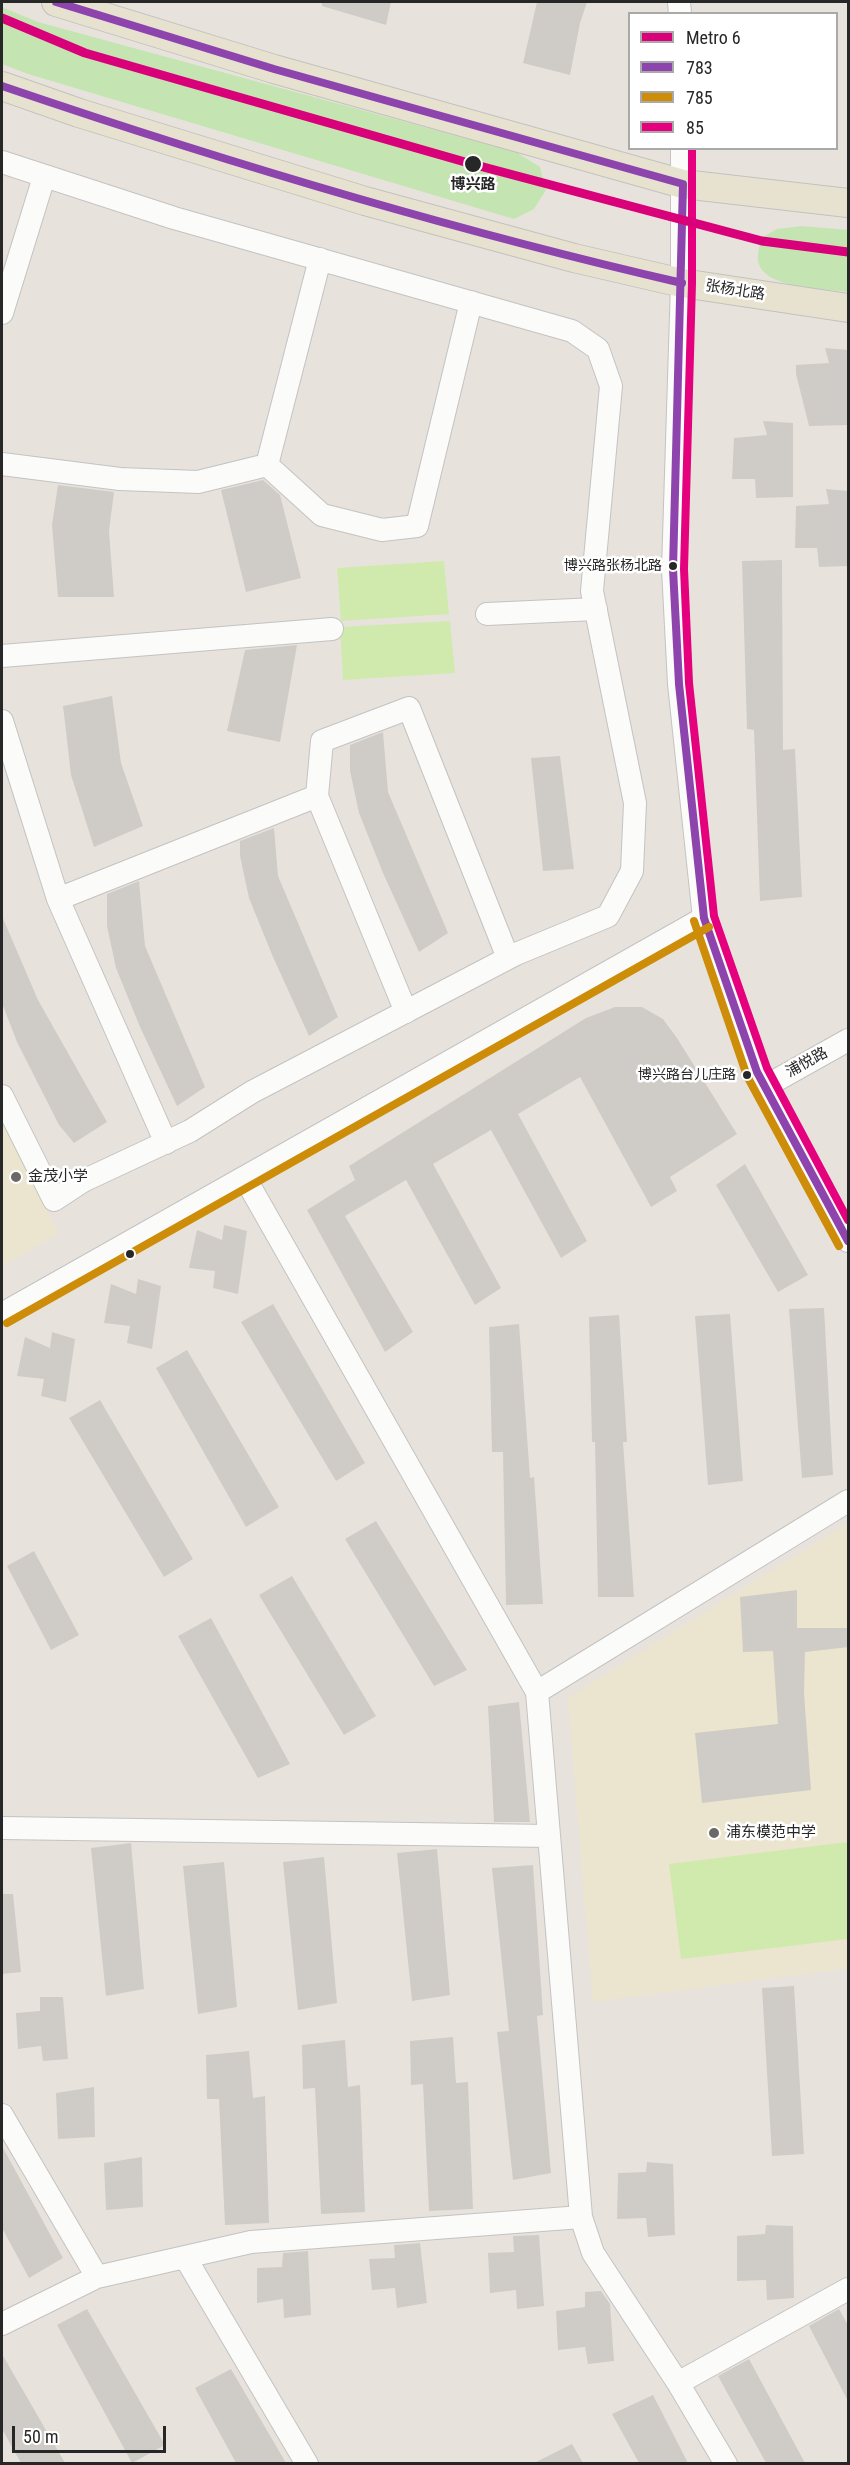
<!DOCTYPE html>
<html>
<head>
<meta charset="utf-8">
<style>
	body { margin:0 }
	#map { position:relative; width:850px; height:2465px; overflow:hidden; background:#e7e3dc; font-family:"Roboto Condensed",sans-serif }
	canvas { display:block }
	.frame { position:absolute; inset:0; border:3px solid #272727; pointer-events:none }
	.legend { position:absolute; left:628px; top:12px; width:210px; height:138px; box-sizing:border-box; background:#fff; border:2px solid #a9a9a9; margin:0; padding:8px 10px; list-style:none; font-size:18px; color:#272727 }
	.legend li { display:flex; align-items:center; gap:12px; height:30px }
	.legend b { width:30px; border:2px solid #a9a9a9 }
	.scale { position:absolute; left:12px; top:2426px; width:154px; height:27px; box-sizing:border-box; border:3px solid #272727; border-top:0; padding-left:8px; font-size:18px; line-height:21px; white-space:nowrap; color:#272727; -webkit-text-stroke:4px #fff; paint-order:stroke }
</style>
</head>
<body>
<div id="map">
<canvas width="850" height="2465"></canvas>
<div class="frame"></div>
<ul class="legend">
<li><b style="height:8px;background:#d9017a"></b>Metro 6</li>
<li><b style="height:8px;background:#8e44ad"></b>783</li>
<li><b style="height:8px;background:#cd8d08"></b>785</li>
<li><b style="height:8px;background:#e5007d"></b>85</li>
</ul>
<div class="scale">50 m</div>
</div>
<script>
const ctx = document.querySelector('canvas').getContext('2d');
ctx.lineJoin = 'round';
function fill(path, color) { ctx.fillStyle = color; ctx.fill(path, 'evenodd'); }
function trace(path, color, width, dash) { ctx.strokeStyle = color; ctx.lineWidth = width; ctx.lineCap = dash ? 'butt' : 'round'; ctx.setLineDash(dash || []); ctx.stroke(path); }
function drawText(font, color, halo, rows, align = 'center') {
  ctx.font = font + ' "Roboto Condensed","Noto Sans SC",sans-serif'; ctx.lineWidth = 5; ctx.setLineDash([]); ctx.textBaseline = 'middle'; ctx.strokeStyle = halo; ctx.fillStyle = color; for (const [text, x, y, turn = 0] of rows) {
    ctx.save(); ctx.translate(x, y); ctx.rotate((+turn || 0) * Math.PI / 180); ctx.textAlign = isNaN(turn) ? turn : align; if (halo) ctx.strokeText(text, 0, 0); ctx.fillText(text, 0, 0); ctx.restore();
  }
}
const education = new Path2D(`
	M2,1120L58,1234L2,1266Z
	M848,1523V1968L593,2002L568,1698Z`);
const green = new Path2D(`
	M2,7L38,22L516,152L540,167L546,190L534,209L514,219L28,74L2,64Z
	M802,226L848,230V292C825,289 763,289 758,261C757,254 760,245 761,238L777,229Z`);
const pitch = new Path2D(`
	M444,561L449,614L341,621L337,568Z
	M450,621L455,673L343,680L340,627Z
	M848,1842V1939L681,1959L669,1864Z`);
const building = new Path2D(`
	M322,2H391L386,25L322,6Z
	M537,2H587L580,23L570,75L523,63Z
	M825,348L849,350V425L809,426L796,374V365L829,363Z
	M763,421L793,423V497L756,498L755,479H732L734,438L767,435Z
	M263,480L280,495L301,578L246,592L221,490Z
	M58,485L114,492L109,531L114,597H58L52,525Z
	M826,489L849,491V566L819,567L817,548H795L796,506L829,504Z
	M782,560L783,750L795,749L802,897L760,901L754,730L747,729L742,561Z
	M297,645L280,742L227,731L245,650Z
	M112,696L121,763L143,826L94,847L71,775L63,706Z
	M383,732L388,792L448,933L419,952L383,873L359,813L350,771V745Z
	M560,756L574,869L543,871L531,758Z
	M274,828L278,876L338,1017L309,1036L273,957L249,898L240,856V841Z
	M139,881L145,946L205,1087L177,1106L140,1027L116,968L107,926V894Z
	M2,916L38,1000L107,1122L74,1143L59,1125L17,1042L2,1003Z
	M615,1007H642L663,1019L677,1038L737,1134L670,1177L677,1191L651,1207L580,1077L518,1114L587,1241L561,1258L491,1130L433,1164L501,1288L475,1305L406,1180L345,1216L413,1332L385,1352L307,1210L355,1180L349,1166L586,1018Z
	M745,1164L808,1275L778,1292L716,1185Z
	M224,1225L247,1231L238,1294L213,1288L215,1271L189,1268L197,1230L222,1240Z
	M138,1279L161,1286L152,1349L127,1343L130,1326L104,1323L111,1284L136,1294Z
	M273,1304L365,1463L336,1481L241,1322Z
	M824,1308L833,1475L802,1478L789,1309Z
	M730,1314L743,1481L708,1485L695,1316Z
	M619,1315L627,1442H623L634,1597H598L595,1442H592L589,1317Z
	M519,1324L530,1478L534,1477L543,1604L506,1605L503,1452H492L489,1327Z
	M52,1332L75,1339L66,1402L41,1396L44,1379L17,1376L25,1337L50,1348Z
	M187,1350L279,1507L246,1527L156,1368Z
	M100,1400L193,1559L164,1577L69,1418Z
	M376,1521L467,1670L434,1686L345,1539Z
	M34,1551L79,1635L51,1650L7,1566Z
	M292,1576L376,1716L344,1735L259,1595Z
	M797,1590V1628H849V1647L805,1652L804,1693L811,1790L702,1803L695,1733L778,1724L773,1651L743,1652L740,1597Z
	M211,1618L290,1764L258,1778L178,1636Z
	M519,1702L530,1822H494L488,1706Z
	M131,1843L144,1989L106,1996L91,1848Z
	M437,1849L450,1995L412,2001L397,1853Z
	M324,1857L337,2003L298,2010L283,1862Z
	M224,1862L237,2007L198,2014L183,1866Z
	M533,1865L543,2015L537,2016L551,2173L513,2180L497,2032L509,2031L492,1868Z
	M2,1894H13L21,1972L2,1974Z
	M794,1986L804,2154L772,2156L762,1988Z
	M40,1997H63L68,2059L43,2061L41,2046L18,2049L16,2013L40,2011Z
	M453,2037L456,2083L468,2082L473,2209L429,2211L423,2084L411,2085L410,2041Z
	M345,2040L348,2087L360,2085L365,2212L321,2214L315,2088L303,2089L302,2045Z
	M249,2051L253,2098L265,2096L269,2223L225,2225L219,2099H207L206,2055Z
	M94,2087L95,2137L58,2139L56,2093Z
	M2,2146L63,2258L29,2278L2,2228Z
	M142,2157L143,2207L106,2210L104,2163Z
	M647,2162L673,2164L675,2235L648,2237L646,2218L617,2219L618,2173L646,2172Z
	M766,2225L793,2226L794,2298L767,2300L766,2280L737,2281V2236L765,2234Z
	M539,2235L544,2306L517,2309L516,2290L490,2293L488,2253L514,2252L513,2236Z
	M420,2243L427,2303L397,2308L395,2288L372,2290L369,2259L395,2258L394,2245Z
	M308,2251L311,2315L284,2318L283,2299L257,2303V2268L282,2267L283,2253Z
	M601,2291L610,2304L614,2361L588,2364L585,2347L558,2350L556,2311L585,2307V2292Z
	M87,2309L165,2445L132,2463L57,2325Z
	M839,2309L849,2327V2403L809,2326Z
	M2,2354L65,2463H21L2,2429Z
	M749,2359L805,2463H766L718,2376Z
	M231,2369L286,2463H236L195,2388Z
	M653,2395L688,2463H639L612,2414Z
	M572,2444L583,2463H534Z`);
const minor = new Path2D(`
	M679,2L680,14
	M682,148V283L673,569L679,684L704,918L757,1072L848,1241
	M2,162L174,218L572,331L598,349L611,386L592,591L635,803L632,871L608,916L516,954L252,1092L190,1131L83,1181L54,1200L2,1096
	M2,313L44,177
	M2,464L120,479L198,482L267,465L322,515L382,530L417,526L471,302
	M267,465L320,259
	M487,614L596,609
	M2,656L332,629
	M2,721L58,899L166,1143
	M317,796L322,741L409,708L508,958
	M58,899L317,796L406,1012
	M766,1086L848,1040
	M245,1178L537,1692L581,2217L593,2253L678,2383L726,2464
	M2,1314L704,918
	M537,1692L848,1501
	M2,1828L549,1836
	M2,2115L97,2277
	M185,2257L307,2464
	M2,2324L97,2277L251,2242L581,2217
	M678,2383L848,2289`);
const major = new Path2D(`
	M56,2L274,69L683,184L848,203
	M2,86L79,113L365,201L574,258L682,283L848,308`);
const bus1 = new Path2D(`
	M56,2L274,69L683,184L673,569L679,684L704,918L757,1072L848,1241
	M2,86C225,162 452,230 682,283`);
const bus2 = new Path2D(`
	M694,921L747,1076L839,1246
	M7,1323L709,927`);
const bus3 = new Path2D(`
	M692,148V283L684,569L689,683L714,916L767,1068L848,1220`);
const metro1 = new Path2D(`
	M2,18L85,53L472,164L762,241L848,252`);
const markers = [
	[473,164,9,"#272727"],
	[673,566,5,"#272727"],
	[747,1075,5,"#272727"],
	[16,1177,6,"#6a6966"],
	[130,1254,5,"#272727"],
	[714,1833,6,"#6a6966"]
];
const busNames = [
	["博兴路张杨北路",662,566],
	["博兴路台儿庄路",736,1075]
];
const stopNames = [
	["博兴路",473,185]
];
const streetNames = [
	["张杨北路",735,291,9],
	["浦悦路",807,1063,-29]
];
const poiNames = [
	["金茂小学",28,1177],
	["浦东模范中学",726,1833]
];
fill(education, '#ebe4cf');
fill(green, '#c4e5b1');
fill(pitch, '#d0eaae');
fill(building, '#cfccc7');
trace(minor, '#c4c2c2', 24);
trace(major, '#c3c1bf', 30);
trace(minor, '#fbfbfa', 22);
trace(major, '#e7e2d0', 28);
trace(bus1, '#8e44ad', 8);
trace(bus2, '#cd8d08', 8);
trace(bus3, '#e5007d', 8);
trace(metro1, '#d9017a', 9);
for (const [x, y, r, color] of markers) { const dot = new Path2D(); dot.arc(x, y, r, 0, 2 * Math.PI); ctx.fillStyle = color; ctx.fill(dot); trace(dot, '#fff', 2); }
drawText('14px', '#272727', '#fff', busNames, 'right');
drawText('bold 15px', '#272727', '#fff', stopNames);
drawText('15px', '#272727', '#fff', streetNames);
drawText('15px', '#272727', '#fff', poiNames, 'left');
</script>
</body>
</html>
